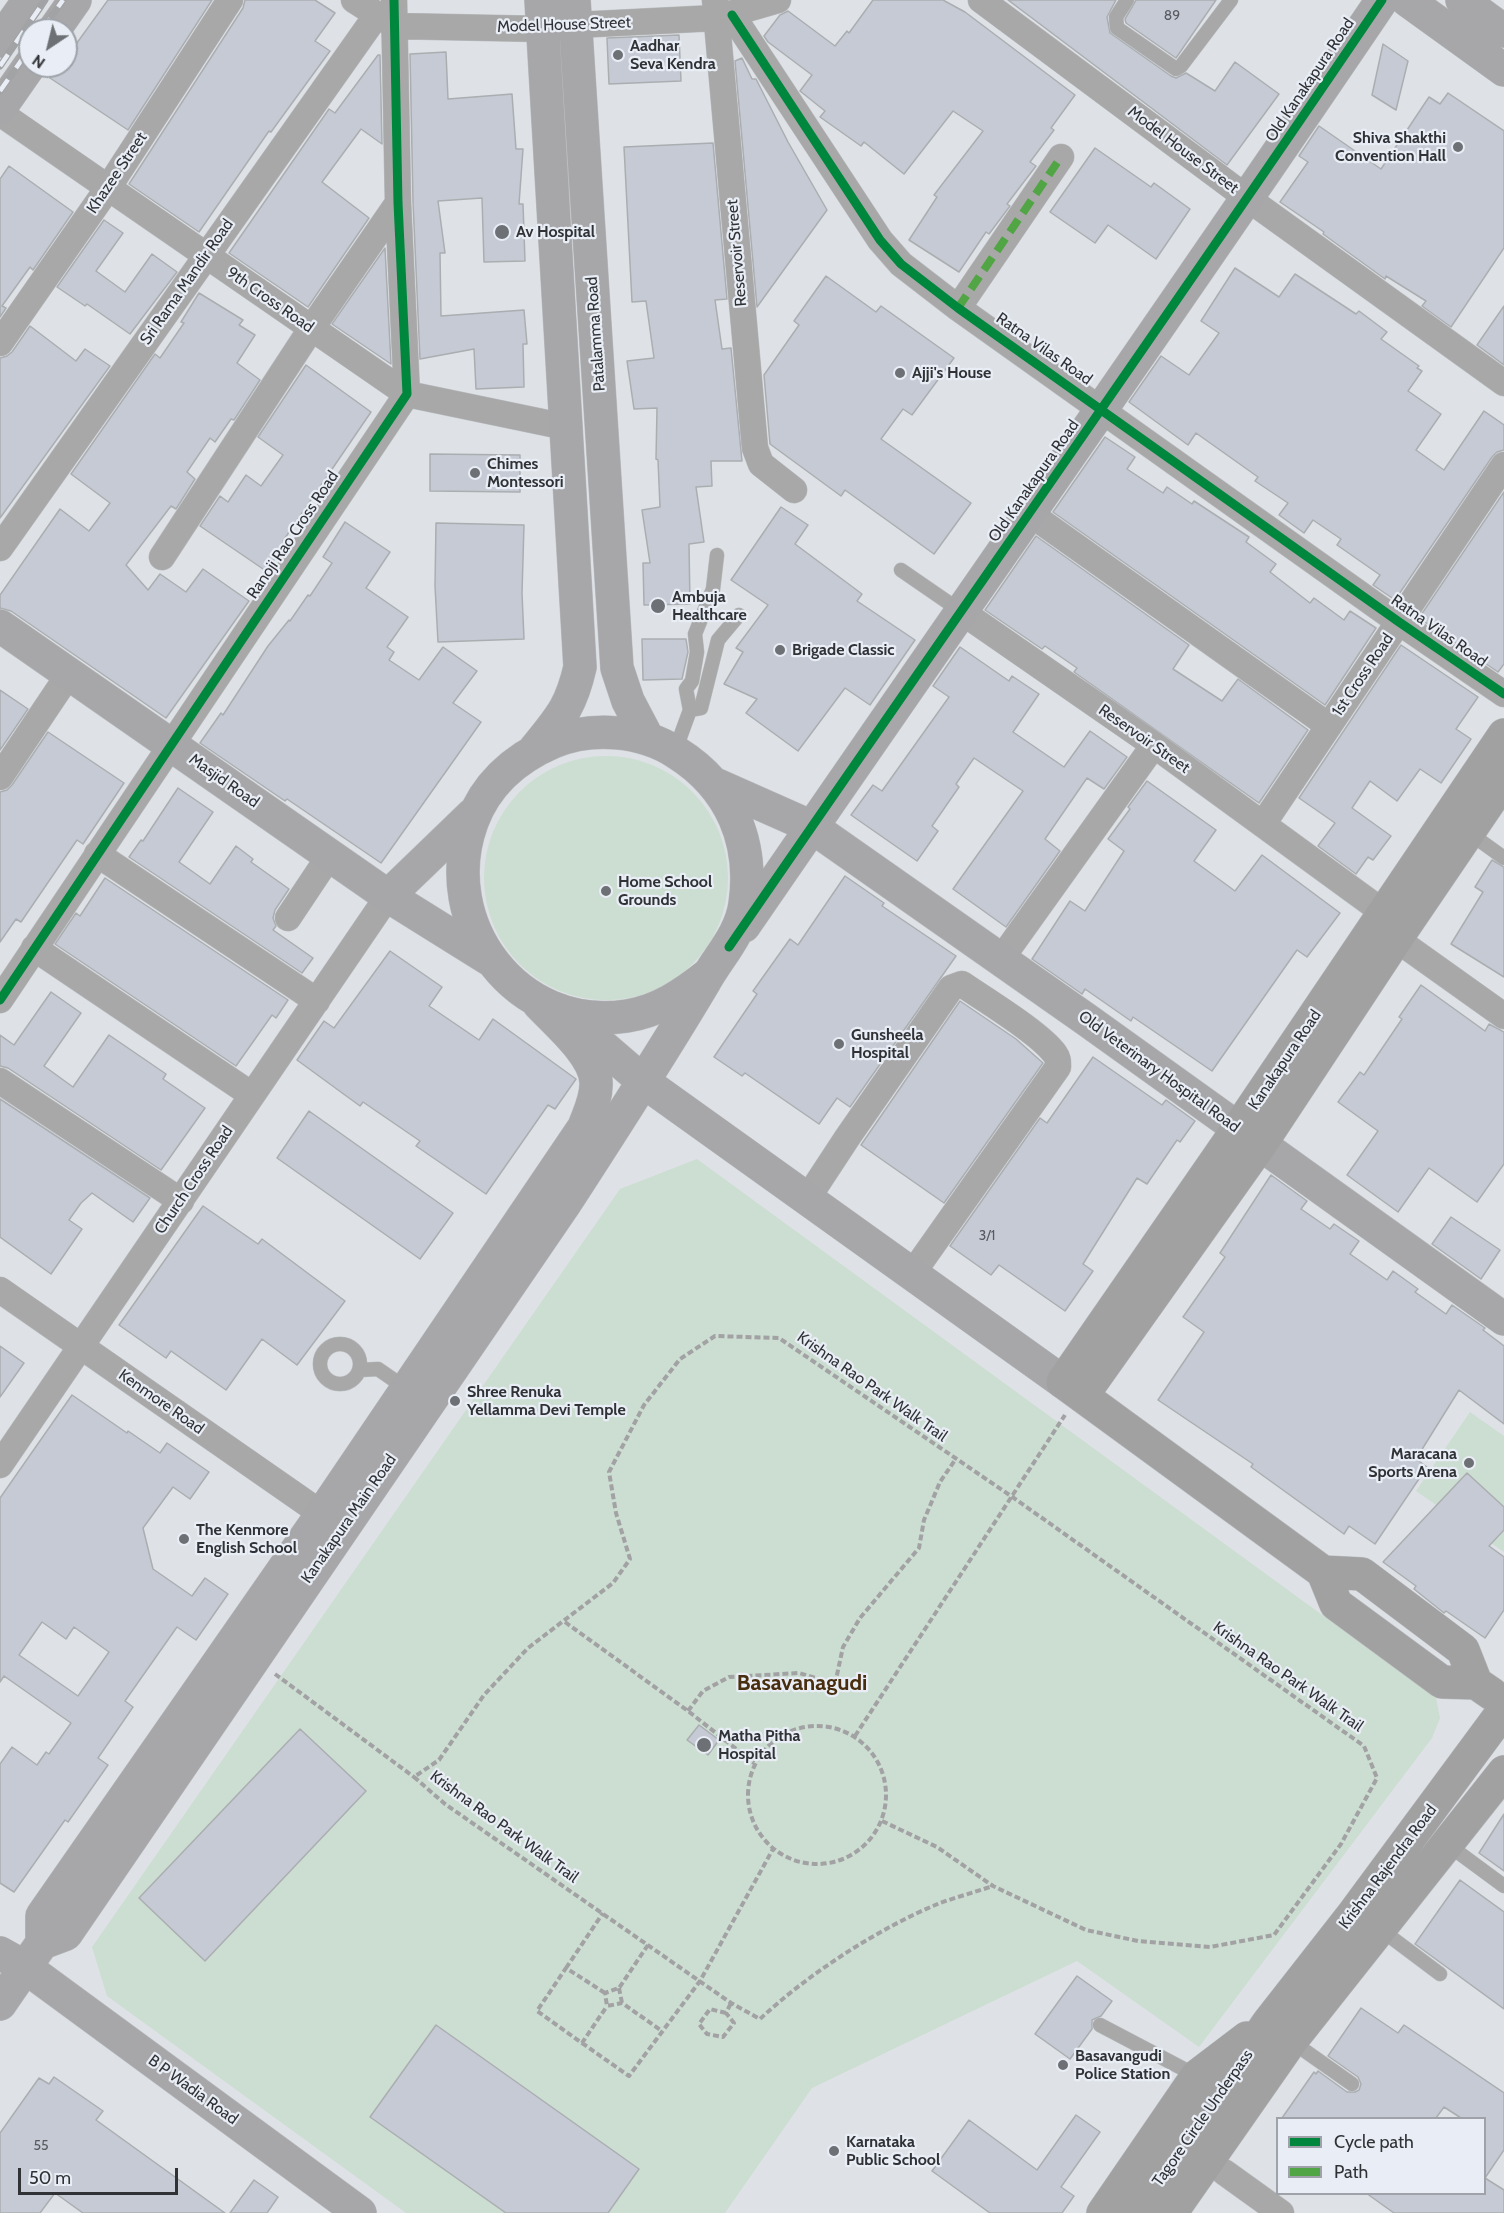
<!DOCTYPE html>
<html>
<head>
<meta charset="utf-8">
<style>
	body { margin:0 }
	#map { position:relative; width:1504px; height:2213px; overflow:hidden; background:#dee2e6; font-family:Cabin,sans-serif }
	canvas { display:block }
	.legend { position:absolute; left:1276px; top:2117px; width:210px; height:78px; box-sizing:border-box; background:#e9eef6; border:2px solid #9fa3a9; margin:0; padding:8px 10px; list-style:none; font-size:18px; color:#303236 }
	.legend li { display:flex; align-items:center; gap:12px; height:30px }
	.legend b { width:30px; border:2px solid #9fa3a9 }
	.north { position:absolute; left:18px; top:18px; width:60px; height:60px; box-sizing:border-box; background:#e9eef6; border:2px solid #9fa3a9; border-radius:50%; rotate:215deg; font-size:16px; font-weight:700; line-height:24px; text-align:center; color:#303236 }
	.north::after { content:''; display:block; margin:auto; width:21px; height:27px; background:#6d7074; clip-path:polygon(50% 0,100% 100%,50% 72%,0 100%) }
	.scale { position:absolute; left:18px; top:2168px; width:160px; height:27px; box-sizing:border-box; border:3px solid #303236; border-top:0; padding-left:8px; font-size:18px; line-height:21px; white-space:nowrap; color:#303236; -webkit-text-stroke:4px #e9eef6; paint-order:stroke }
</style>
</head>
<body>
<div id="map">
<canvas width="1504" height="2213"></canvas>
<ul class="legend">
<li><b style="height:8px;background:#00873e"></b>Cycle path</li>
<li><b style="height:8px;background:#52a544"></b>Path</li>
</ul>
<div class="north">N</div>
<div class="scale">50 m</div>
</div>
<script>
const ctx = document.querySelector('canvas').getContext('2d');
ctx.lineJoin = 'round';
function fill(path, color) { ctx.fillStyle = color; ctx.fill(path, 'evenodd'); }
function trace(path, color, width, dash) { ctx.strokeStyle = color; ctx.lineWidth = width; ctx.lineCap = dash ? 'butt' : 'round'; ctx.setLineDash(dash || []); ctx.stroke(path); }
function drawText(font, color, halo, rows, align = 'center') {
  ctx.font = font + ' Cabin,sans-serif'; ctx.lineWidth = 4.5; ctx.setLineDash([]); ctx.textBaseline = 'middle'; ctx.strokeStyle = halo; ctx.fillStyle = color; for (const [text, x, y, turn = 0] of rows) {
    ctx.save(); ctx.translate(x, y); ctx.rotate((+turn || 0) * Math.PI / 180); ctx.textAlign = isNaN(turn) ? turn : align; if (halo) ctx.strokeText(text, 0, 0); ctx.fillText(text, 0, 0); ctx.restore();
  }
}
const green = new Path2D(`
	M484 878a122 122 0 1 1 244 0a122 122 0 1 1-244 0Z
	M697,1159L1436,1698L1440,1718L1432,1738L1199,2047L1077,1961L812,2088L725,2213H406L107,1996L92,1947L620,1189Z
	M1470,1412L1504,1436V1552L1416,1491Z`);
const building = new Path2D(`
	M108,0H212L128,130L50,78L59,66H66V58Z
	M245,0H315L335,13L315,41L330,51L271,132L269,131L199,232L129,184L243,8Z
	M873,0H943L965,12L1075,95L1051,128L1054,130L1030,162L1036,166L1007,204L1010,206L989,234L986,232L959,272L909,240L937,197L934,195L983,131L953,111L904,174L864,142L861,146L820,117L825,111L800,91L812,75L768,42L764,36L780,15L788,11L835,46L847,31L849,33Z
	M1008,0H1116L1107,17L1110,33L1171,76L1176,78L1186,73L1215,91L1235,62L1279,94L1227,165Z
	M1136,0H1216L1176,58L1126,23L1125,19Z
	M679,35L681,81L609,84L607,38Z
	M1383,44L1408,61L1396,110L1372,95Z
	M446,52L448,99L512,94L516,149H523L519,204H523L525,261L484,262L482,198L438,201L445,253H440L441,316L524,310L527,344H523L524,387L476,389L474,349L420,359L413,202L410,54Z
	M378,55H380L382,144L361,129L322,182L369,218L308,307L229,253L329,109L335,113Z
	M742,58L752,79H756L788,142L827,210L757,307L735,61Z
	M1448,93L1504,131V248L1451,327L1422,306L1426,301L1386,276L1385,279L1323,234L1324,232L1280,202L1308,162L1299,156L1319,126L1381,169L1429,97L1440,104Z
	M713,143L727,299L715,300L722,349L731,348L742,461H711L712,486L696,487L704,542L689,544L690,604L644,605L643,563H650L642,510L660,507L658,460L656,459L657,408L634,409L627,361L654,358L646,301L632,302L624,147Z
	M1095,148L1151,187L1154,183L1190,209L1156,259L1108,225L1095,243L1050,212Z
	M9,166L73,212L33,270L30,267L2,306L6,308L0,317V179Z
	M104,220L123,233L96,271L125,292L152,254L177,272L130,334L87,304L85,306L57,287Z
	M385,248L391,364L332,324Z
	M1235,268L1279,297L1295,274L1356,314L1359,311L1387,332L1381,339L1419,366L1417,368L1422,371L1408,391L1441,414L1416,450L1444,470L1484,411L1504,425V450L1497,452L1492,457L1395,600L1373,585L1380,575L1337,545L1341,539L1313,520L1304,533L1279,515L1288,503L1255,481L1258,477L1196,433L1188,445L1129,402L1161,356L1189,375L1219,333L1201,321Z
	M826,276L876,312L881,306L954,358L912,415L903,409L881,439L971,503L934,554L845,490L841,496L770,444L764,375L799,325L794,321Z
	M199,293L243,320L239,325L255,335L237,363L260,380L234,420L231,419L215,442L210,438L187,472L195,479L176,509L171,506L126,565L148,590L160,574L186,592L203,569L249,601L166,718L11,611L0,608V595L60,509L89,531L110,503L71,474L155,354L160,358L184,323L181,322Z
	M1504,306V365L1477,345Z
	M30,326L76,361L85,349L110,366L0,518V358L7,356L12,352Z
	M306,365L371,412L283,541L286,543L266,571L200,526L220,496L228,502L246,475L261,486L283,455L258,437Z
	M1105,437L1135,457L1127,469L1163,493L1167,487L1192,504L1194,501L1249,537L1246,542L1276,564L1270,572L1310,603L1314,598L1344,620L1350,611L1376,628L1325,705L1053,512Z
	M430,454L520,455V492L430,491Z
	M1504,492V664L1498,672L1419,618Z
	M781,507L808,525L795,544L862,594L857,601L915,640L870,705L845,688L798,751L746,713L757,699L724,684L743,652L736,648L768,605L731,580Z
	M345,522L390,552L366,588L408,617L387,647L394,652L389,660L419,680L443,647L477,671L453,703L481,722L381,863L287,799L285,801L200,743L221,713L223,715L268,646L289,620L290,621L308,595L310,596L332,563L323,557Z
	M436,523L524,525L522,593L524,639L438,642L435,586Z
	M1036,536L1189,645L1173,669L1222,701L1238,679L1308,730L1259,803L1074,672L1077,668L1045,646L1042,649L985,610Z
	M642,639H686L688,652L682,679L643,680Z
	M1401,645L1478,697L1456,729L1471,739L1441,783L1420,769L1397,801L1370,781L1352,808L1391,836L1373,860L1368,857L1356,874L1318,846L1335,823L1299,798Z
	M960,647L1009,681L1012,676L1039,694L1013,732L1064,767L1090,731L1127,757L1104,789L1087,778L1045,839L1060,851L1006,927L953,889L1023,791L974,758L956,784L959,787L932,826L938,831L917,861L851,815L873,785L882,791L949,697L933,686Z
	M0,690L28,709L0,750Z
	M48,732L124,783L83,844L77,840L21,922L16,919L0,942V792L7,790L12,785Z
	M1147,781L1216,830L1194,861L1235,891L1262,855L1340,913L1307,957L1297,950L1212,1071L1133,1017L1131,1021L1085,989L1082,994L1032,959L1070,901L1085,911L1124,851L1108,839L1130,809L1128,807Z
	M178,788L213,812L179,862L210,884L236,846L253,859L251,862L289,889L275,910L273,918L276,926L273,930L313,958L302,973L129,857L141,840L143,841Z
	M1492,860L1504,867V977L1451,944L1483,892L1475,887Z
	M845,876L884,903L882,906L956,956L850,1107L837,1098L819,1124L745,1073L742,1076L714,1057L757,994L753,991L790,939L798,945Z
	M105,878L288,1000L276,1018L272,1015L236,1066L55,944L76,913L80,916Z
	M390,951L442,987L429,1006L479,1040L493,1019L576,1079L555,1109L548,1105L486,1194L416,1146L420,1141L363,1102L360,1106L297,1060L324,1021L334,1028Z
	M1421,985L1485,1031L1489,1024L1504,1032V1164L1477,1202L1429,1168L1398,1212L1347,1175L1378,1131L1338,1102L1360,1072L1364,1075L1402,1019L1399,1017Z
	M51,992L81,1013L44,1066L73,1087L109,1035L166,1074L163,1079L205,1108L161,1170L8,1068L0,1066V1035L14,1045Z
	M960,1001L1016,1039L1043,1063L944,1203L861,1145Z
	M1093,1057L1162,1105L1166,1100L1195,1121L1180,1142L1177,1140L1147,1184L1137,1178L1083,1264L1093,1271L1065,1311L999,1265L991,1275L950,1246L1040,1118L1047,1123Z
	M0,1099L150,1198L133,1222L92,1193L81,1203L69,1220L82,1229L51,1274L0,1237Z
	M309,1111L453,1213L420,1259L277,1158Z
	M1271,1175L1307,1201L1301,1209L1330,1229L1334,1224L1359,1241L1350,1254L1387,1280L1393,1271L1418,1289L1415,1292L1446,1314L1452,1305L1485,1328L1483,1330L1504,1346V1424L1459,1390L1416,1459L1427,1467L1375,1544L1349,1526L1344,1534L1251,1467L1253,1464L1158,1400L1204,1332L1183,1317L1225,1257L1220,1253Z
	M203,1206L258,1244L262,1239L345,1301L297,1365L262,1339L226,1390L171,1351L166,1358L119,1325Z
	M1451,1217L1500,1250L1481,1279L1432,1244Z
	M0,1346L24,1363L0,1397Z
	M72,1395L127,1433L128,1431L160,1453L167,1443L209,1472L190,1499L173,1487L143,1528L153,1569L192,1596L205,1578L228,1594L196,1640L177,1627L125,1701L133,1707L98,1758L108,1765L68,1822L65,1820L14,1892L0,1883V1764L12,1747L37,1765L46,1752L49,1754L71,1723L4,1676L0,1682V1498ZM42,1622L66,1639L74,1627L109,1652L78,1696L19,1655Z
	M1467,1473L1504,1507V1530L1489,1546L1504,1557V1610L1485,1638L1446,1611L1444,1613L1414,1589L1416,1586L1383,1562Z
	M699,1725L719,1740L708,1755L687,1740Z
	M300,1729L366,1791L205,1961L139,1898Z
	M1504,1814V1871L1479,1853Z
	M1460,1880L1504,1912V2009L1415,1944Z
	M1077,1976L1112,2001L1101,2016L1092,2020V2029L1070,2059L1035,2034Z
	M1361,2008L1398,2033L1404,2025L1504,2093V2150L1485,2178L1504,2190V2213H1394L1366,2193H1485V2118H1461L1444,2107L1436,2118H1282L1314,2072L1316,2074L1318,2071L1347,2092H1355L1359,2090L1361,2084L1358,2077L1328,2056Z
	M436,2025L639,2169L608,2213H506L370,2117Z
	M54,2077L103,2111L96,2120L225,2213H83L55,2193L40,2213H0V2133L39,2078L49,2084Z
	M1076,2115L1100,2132L1061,2187L1074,2196L1062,2213H990L932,2171L969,2120L1037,2170Z
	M254,2180L278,2197L267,2213H230Z`);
const path = new Path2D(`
	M565,1622L688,1711L754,1763
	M275,1674L414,1777
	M688,1711L703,1691L729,1677L799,1673L835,1684L843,1647L860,1618L919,1548L924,1520L940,1482L955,1460
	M748 1795a69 69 0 1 1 138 0a69 69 0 1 1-138 0Z
	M855,1736L1065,1415
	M882,1821L937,1847L993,1886L1086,1930L1138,1941L1210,1947L1274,1935L1341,1844L1377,1778L1364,1746L1011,1496L779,1338L715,1336L680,1359L644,1405L609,1472L616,1513L630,1559L613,1583L528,1648L484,1695L439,1760L414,1777L445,1804L731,2003L760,2019C808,1974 879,1928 940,1903C957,1897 975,1892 993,1886
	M648,1945L619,1988L605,1993L607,2006L622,2003L662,2031
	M566,1968L603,1913
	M619,1988L622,2003
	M605,1993L566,1968L537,2011L582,2043L607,2006
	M726,2013L710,2009L699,2024L707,2034L723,2037L734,2023L726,2013L731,2003
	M582,2043L629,2076L700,1981L773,1849`);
const lane = new Path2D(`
	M1127,0L1116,17L1117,28L1176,69L1181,66L1231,0
	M901,570L962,612
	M690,710L686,689L692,681L697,652L695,634L713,589L717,555
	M675,751L690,710L701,708L718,640L739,615
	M1468,832L1504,858
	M320 1364a20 20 0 1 1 40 0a20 20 0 1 1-40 0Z
	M360,1370L378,1369L407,1389
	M1447,1844L1504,1886
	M1380,1929L1440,1974
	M1100,2025L1197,2076
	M1291,2041L1352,2084`);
const street = new Path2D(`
	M354,0L395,26L542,29L576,25L716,18L778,0
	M715,0L755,448L761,464L794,490
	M981,0L1247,198L1504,383
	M732,15L880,240L901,264L958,308L1399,622L1504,694
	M0,113L407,394L566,427
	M958,308L1061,157
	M0,343L108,188L230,0
	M1029,513L1329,726
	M0,548L376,16
	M162,557L311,329L398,203
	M962,612L1154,745L1383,912
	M0,777L69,674
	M1263,824L1504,465
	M97,854L317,1001
	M288,918L330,855
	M1396,939L1504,1016
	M34,948L252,1095
	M1001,959L1154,745
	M0,1000L407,394L398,203L394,0
	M0,1081L181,1201
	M807,1199L847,1138L951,988L962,984C985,1000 1040,1033 1055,1054C1058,1058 1058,1061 1058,1067L912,1274
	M0,1290L322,1514
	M0,1465L388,896
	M1224,2172L1281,2213`);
const secondary = new Path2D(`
	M574,0L617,668L628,701L648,739
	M1407,0L1504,70
	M1462,0L1504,31
	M54,30L75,0
	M0,41L29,0
	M0,108L30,65
	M0,626L388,896L489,959
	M535,749C560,718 571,707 580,667L541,0
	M715,784L812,827L1087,1020L1504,1319
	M388,896L473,814
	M744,926C956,617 1172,311 1382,0
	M579,1026L644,1082L1063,1382
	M42,1943L66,1934L564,1205C612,1131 660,1057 705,981C719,956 741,934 745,904C754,842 731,787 677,753C642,730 592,726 553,742C516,758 486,784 472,822C435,923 517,1033 627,1016C659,1011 684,994 709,974
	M0,1953L25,1967L360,2213
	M0,2004L42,1943V1916L322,1514L584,1127C589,1113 597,1098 596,1082C595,1055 557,1023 539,1004`);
const primary = new Path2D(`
	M1082,1396L1260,1145L1396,939L1504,780
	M1323,1572L1362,1574L1463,1650L1476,1683L1492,1694
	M1476,1683L1442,1682L1336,1604L1323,1572L1063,1382L1238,1129L1504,735
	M1103,2213L1197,2076L1247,2038
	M1137,2213L1268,2023L1351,1917L1504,1710
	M1171,2213L1291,2041L1504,1772`);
const rail = new Path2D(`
	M42,30L63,0
	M0,66L45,0
	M0,91L30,48`);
const quiet = new Path2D(`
	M958,308L1061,157`);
const cycleway = new Path2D(`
	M732,15L880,240L901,264L958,308L1399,622L1504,694
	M729,947C946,631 1167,318 1382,0
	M0,1000L407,394L398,203L394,0`);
const markers = [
	[618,55,6,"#6d7074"],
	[1458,147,6,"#6d7074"],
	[502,232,8,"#6d7074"],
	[900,373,6,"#6d7074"],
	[475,473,6,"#6d7074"],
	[658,606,8,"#6d7074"],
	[780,650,6,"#6d7074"],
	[606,891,6,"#6d7074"],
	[839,1044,6,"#6d7074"],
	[455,1401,6,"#6d7074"],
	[1469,1463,6,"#6d7074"],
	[184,1539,6,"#6d7074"],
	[704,1745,8,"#6d7074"],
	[1063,2065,6,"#6d7074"],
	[834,2151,6,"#6d7074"]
];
const numberNames = [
	["89",1172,16],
	["3/1",987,1236],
	["55",41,2146]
];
const streetNames = [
	["Model House Street",564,25,-2],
	["Old Kanakapura Road",1310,80,-56],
	["Model House Street",1183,150,37],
	["Khazee Street",117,173,-56],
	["Reservoir Street",737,253,-95],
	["Sri Rama Mandir Road",187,282,-55],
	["9th Cross Road",270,300,35],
	["Patalamma Road",596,334,-94],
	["Ratna Vilas Road",1044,349,35],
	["Old Kanakapura Road",1034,481,-55],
	["Ranoji Rao Cross Road",293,535,-56],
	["Ratna Vilas Road",1439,631,35],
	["1st Cross Road",1363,675,-56],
	["Reservoir Street",1144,739,35],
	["Masjid Road",224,781,35],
	["Kanakapura Road",1285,1060,-56],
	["Old Veterinary Hospital Road",1159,1072,36],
	["Church Cross Road",194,1180,-56],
	["Krishna Rao Park Walk Trail",872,1387,35],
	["Kenmore Road",161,1402,35],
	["Kanakapura Main Road",349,1519,-55],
	["Krishna Rao Park Walk Trail",1288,1677,35],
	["Krishna Rao Park Walk Trail",504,1827,36],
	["Krishna Rajendra Road",1388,1867,-53],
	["B P Wadia Road",193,2090,36],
	["Tagore Circle Underpass",1203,2118,-55]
];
const poiNames = [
	["Aadhar",630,46],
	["Seva Kendra",630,64],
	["Shiva Shakthi",1446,138,"right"],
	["Convention Hall",1446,156,"right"],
	["Av Hospital",516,232],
	["Ajji's House",912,373],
	["Chimes",487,464],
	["Montessori",487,482],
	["Ambuja",672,597],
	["Healthcare",672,615],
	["Brigade Classic",792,650],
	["Home School",618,882],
	["Grounds",618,900],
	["Gunsheela",851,1035],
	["Hospital",851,1053],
	["Shree Renuka",467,1392],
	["Yellamma Devi Temple",467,1410],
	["Maracana",1457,1454,"right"],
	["Sports Arena",1457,1472,"right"],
	["The Kenmore",196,1530],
	["English School",196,1548],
	["Matha Pitha",718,1736],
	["Hospital",718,1754],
	["Basavangudi",1075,2056],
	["Police Station",1075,2074],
	["Karnataka",846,2142],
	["Public School",846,2160]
];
const districtNames = [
	["Basavanagudi",802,1684]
];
fill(green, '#ccddd1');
fill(building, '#c5cad4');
trace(building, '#abaeb1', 1.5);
trace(lane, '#bcbfc2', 15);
trace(street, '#bcbfc2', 27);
trace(secondary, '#bcbfc2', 34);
trace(primary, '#bcbfc2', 34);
trace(path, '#a2a2a4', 4, [6, 3]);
trace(lane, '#a8a8a9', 14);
trace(street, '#a8a8a9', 26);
trace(secondary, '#a7a7a9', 33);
trace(primary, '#a1a1a2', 33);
trace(rail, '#a2a3a5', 7);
trace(rail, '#e9eef6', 4.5, [14]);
trace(quiet, '#52a544', 8, [15, 8]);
trace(cycleway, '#00873e', 9);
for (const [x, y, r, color] of markers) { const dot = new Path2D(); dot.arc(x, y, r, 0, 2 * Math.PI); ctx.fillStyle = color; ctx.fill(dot); trace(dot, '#e9eef6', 2); }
drawText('14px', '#585a60', null, numberNames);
drawText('16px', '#303236', '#e9eef6', streetNames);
drawText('bold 16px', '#303236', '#e9eef6', poiNames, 'left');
drawText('bold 22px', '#482d0e', '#e9eef6', districtNames);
</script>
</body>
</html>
